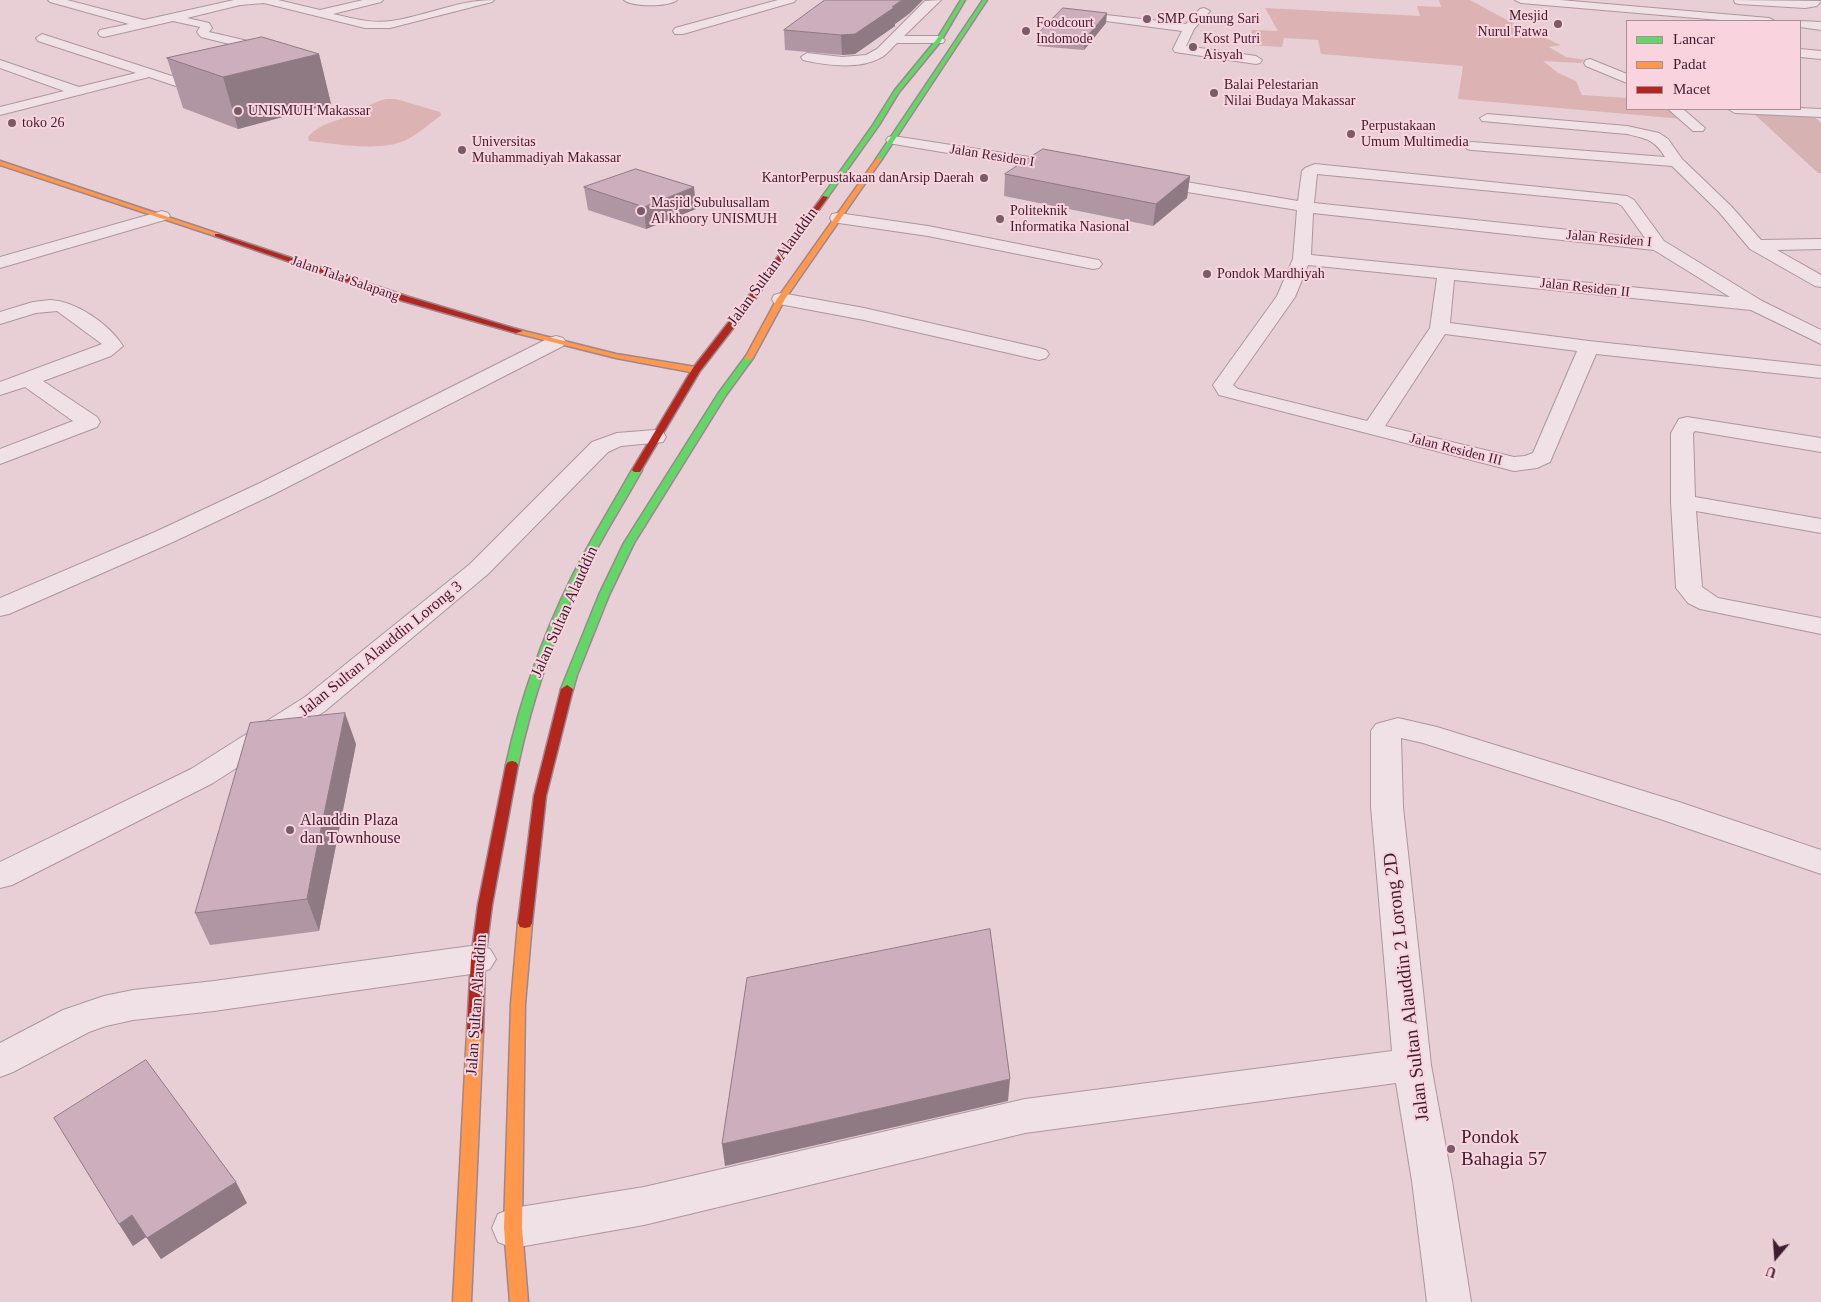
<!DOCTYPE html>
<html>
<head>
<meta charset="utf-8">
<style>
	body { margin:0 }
	#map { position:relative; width:1821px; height:1302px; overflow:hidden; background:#e8ced5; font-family:"Times New Roman",serif }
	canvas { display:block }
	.legend { position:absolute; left:1626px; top:20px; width:175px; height:90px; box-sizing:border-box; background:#f9d4df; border:1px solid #ae8b98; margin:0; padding:6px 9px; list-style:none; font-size:15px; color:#3e1d2e }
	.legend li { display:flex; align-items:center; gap:10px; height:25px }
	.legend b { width:25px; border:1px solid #ae8b98 }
	.north { position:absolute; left:1751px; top:1232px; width:50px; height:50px; -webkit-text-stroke:4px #f9d4df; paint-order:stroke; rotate:198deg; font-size:14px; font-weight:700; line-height:20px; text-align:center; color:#3e1d2e }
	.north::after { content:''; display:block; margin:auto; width:18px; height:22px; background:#3e1d2e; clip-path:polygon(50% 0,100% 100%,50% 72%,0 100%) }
</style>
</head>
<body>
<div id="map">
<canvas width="1821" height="1302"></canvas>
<ul class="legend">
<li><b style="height:6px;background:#63d668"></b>Lancar</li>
<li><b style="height:6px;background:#ff974d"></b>Padat</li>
<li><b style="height:6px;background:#b3261e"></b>Macet</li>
</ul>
<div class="north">U</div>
</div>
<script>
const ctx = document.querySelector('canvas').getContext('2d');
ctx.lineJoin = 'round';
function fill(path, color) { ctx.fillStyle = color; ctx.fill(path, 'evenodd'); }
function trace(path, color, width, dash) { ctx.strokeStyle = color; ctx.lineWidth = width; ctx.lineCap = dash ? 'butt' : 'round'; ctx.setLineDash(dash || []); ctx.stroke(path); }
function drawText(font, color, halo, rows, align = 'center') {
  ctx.font = font + ' "Times New Roman",serif'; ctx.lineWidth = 4; ctx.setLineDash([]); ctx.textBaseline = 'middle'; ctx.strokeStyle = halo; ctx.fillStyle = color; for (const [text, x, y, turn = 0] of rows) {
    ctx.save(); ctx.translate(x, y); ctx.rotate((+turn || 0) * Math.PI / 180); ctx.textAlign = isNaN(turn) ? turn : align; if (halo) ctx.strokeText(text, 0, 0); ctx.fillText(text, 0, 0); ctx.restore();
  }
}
const green = new Path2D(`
	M1439,0H1470L1518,26L1561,45L1549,47L1566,57L1585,60L1581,63L1543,61L1558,73L1576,81L1582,95L1627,98V109H1671L1683,119L1458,99L1463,66L1321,54L1318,40L1284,38L1282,47L1249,45L1252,30L1278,31L1265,8L1420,16L1417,6L1441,7Z
	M386,99H396L440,112L441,115C431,123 418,134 406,140C381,152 336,144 309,141L308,137C321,122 337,122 354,114C365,108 373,102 386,99Z`);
const cemetery = new Path2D(`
	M1752,112L1814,116L1821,123V173H1818Z`);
const street = new Path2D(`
	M48,0H67L144,20L234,0H278L320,10L363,0H383L381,2L333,14C352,18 371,24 391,21C426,16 458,0 494,0L492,2L390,28H365L264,3L240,5L187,18L209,23L212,28L209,32L278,48L280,51L274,55L201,37L197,32L200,27L173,21L104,37L100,36L98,33L100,30L129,24L50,2Z
	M624,0H677C669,7 632,7 624,0Z
	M778,0H796L794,2L683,34H675L673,31L675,28Z
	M941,0L904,36H939L945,40L943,43H897C891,48 887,55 880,58C858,70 825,65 803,60L801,57L807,53L842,57L866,55L877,49L925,1Z
	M1515,0H1560L1769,18L1775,21H1731L1521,3Z
	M1734,0L1821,1L1817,6L1805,8L1739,4L1735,3Z
	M1204,8L1210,11L1194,29L1186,46L1256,56L1262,60L1260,63L1256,64L1175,52L1173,49L1182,31L1106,21L1100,18L1106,15L1186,24L1200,9Z
	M1797,21H1800L1821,22V30L1800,27V21Z
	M42,34L181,79L183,82L176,86L149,77L0,115V107L64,91L0,68V60L79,87L136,73L38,41L36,38Z
	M1800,49L1821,51V59L1800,57Z
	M1590,59L1627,74V83L1586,66L1584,63L1586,60Z
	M1800,108L1821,109V117L1735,113L1728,109Z
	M1668,109H1683L1705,128L1703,131H1693Z
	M1487,114L1627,126L1659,133L1668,139L1682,159L1731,206L1761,240L1821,239V249L1777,250L1821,275V287L1815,286L1750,249L1719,212L1672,166L1472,150L1467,149L1465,146L1467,143L1472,142L1665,157C1654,139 1647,139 1627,134L1482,121L1480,118Z
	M893,136L1062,162L1067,164L1070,167L1067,170L1062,172L888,143L886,140L888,137Z
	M1315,164L1627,196L1634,200L1664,241L1762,301L1821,330V344L1751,310L1454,280L1450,323L1589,341L1821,366V378L1596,354L1550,462L1537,468L1514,471L1219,395L1213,385L1277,296L1293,259L1297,210L1151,186L1145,184L1143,181L1145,178L1151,176L1298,201L1302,171L1305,168ZM1317,174L1617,203L1622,206L1645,238L1314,203ZM1313,213L1654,250L1730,297L1311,255ZM1308,265L1437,278L1430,328L1367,421L1238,389L1233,385L1295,297ZM1445,334L1577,351L1533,453L1525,456L1514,457L1385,426Z
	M162,211L168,213L170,216L168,219L0,268V257Z
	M838,213L928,226L1093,259L1099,260L1102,264L1099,268L1093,269L928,236L832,222L830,218L832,214Z
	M781,293L864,308L1039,348L1046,350L1049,354L1046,358L1039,360L864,320L774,303L772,299L774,295Z
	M50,300C76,301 109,324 123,346L111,356L43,381L97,417L100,422L97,427L0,464V449L73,421L25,387L0,395V382L102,344L57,311L36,313L0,324V312L33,302Z
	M556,336L563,338L566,342L563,346L276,493L173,542L9,614L0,616V598L155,532L260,483L549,338Z
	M1687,417L1821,438V452L1695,431L1693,433L1695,497L1821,519V533L1696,511L1702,587L1718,598L1821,618V634L1700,609L1688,603L1676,588L1671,502V433L1679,419Z
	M655,430L663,432L666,437L663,442L621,446L608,452L488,574L325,711L213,783L12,885L0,888V862L191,769L305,697L470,564L592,442L617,433Z
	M1398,718L1437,727L1679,802L1821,850V874L1657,818L1423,743L1401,738L1403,807L1431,1065L1452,1181L1471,1302H1427L1412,1181L1396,1083L1025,1133L644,1225L513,1248L498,1242L492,1228L498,1214L513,1208L644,1187L1025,1099L1392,1051L1371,807V731L1376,724Z
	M478,945L490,949L496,959L490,969L478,973L214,1011L133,1020L106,1026L89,1032L13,1072L0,1077V1043L63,1010L104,996L133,990L214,981Z`);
const fast = new Path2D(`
	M961,0H965L941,41L899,92L879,125L827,198H823L822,197L873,125L895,90L937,39Z
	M983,0H987L882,159L877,160L876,159Z
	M746,356L753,358L726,395L634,543L609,595L577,675L573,689L567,693L563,692L561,689L599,595L624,543L718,394Z
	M637,467L642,470C622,506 600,540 582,577C553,637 532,700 518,765L516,768H508L506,765C520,701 542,638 571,579C589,542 612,506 632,470Z`);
const slow = new Path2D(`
	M877,158L882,159L785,299L753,358L746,360L745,358L777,299Z
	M0,161L219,234L220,235L215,236L0,165Z
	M516,329L616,354L696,367L700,370L696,373L616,358L516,333Z
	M525,918L530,919L532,923L525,1004L522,1228L528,1302H510L504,1228L511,1004L518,923L520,919Z
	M475,1026L480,1028L483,1032L471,1302H453L467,1032L470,1028Z`);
const jam = new Path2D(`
	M823,196L828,197L748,309L700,371L640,472H634L632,470L693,368L742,305Z
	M215,234H219L409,297L523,331L516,333L403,301L215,236Z
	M567,685L573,689L546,796L532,923L530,927L525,928L520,927L518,923L534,796L561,689Z
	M512,761L516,762L518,765L492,905L485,959L483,1032L480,1036L475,1038L470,1036L467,1032L471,959L478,905L506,765L508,762Z`);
const wall = new Path2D(`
	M910,13L895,24V26L855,54L842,55L785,50L784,30Z
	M1106,23L1084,50L1037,46V35Z
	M319,54L331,104L238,129L183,108L167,58Z
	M1005,174L1190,176L1187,198L1153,226L1004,196Z
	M584,187L696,209L646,229L588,210Z
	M356,744L319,931L210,945L195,913Z
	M247,1203L161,1259L146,1237L133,1246L119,1224Z`);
const shadedWall = new Path2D(`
	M902,0H923L910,13L895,24V26L855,54L842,55L841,35L892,7Z
	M1107,13L1106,23L1084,50L1085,39Z
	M319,54L331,104L238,129L223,77Z
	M1190,176L1187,198L1153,226L1156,204Z
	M694,187L696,209L646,229L644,207Z
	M345,713L356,744L319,931L307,899L312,872Z
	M1010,1079L1008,1101L725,1166L722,1144Z
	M236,1182L247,1203L161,1259L147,1238Z
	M132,1215L146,1237L133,1246L119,1224Z`);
const building = new Path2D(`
	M825,0H902L892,7H895L855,34L841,35L784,30Z
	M1063,8L1107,13L1085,39L1037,35Z
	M262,37L319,54L223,77L167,58Z
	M1043,149L1190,176L1156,204L1005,174Z
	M636,169L694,187L644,207L584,187Z
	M345,713L312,872L307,899L195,913L250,723Z
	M990,929L1010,1079L722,1144L747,978Z
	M146,1060L236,1182L147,1238L132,1215L119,1224L54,1118Z`);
const markers = [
	[1147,19,5,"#7a5b68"],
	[1558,24,5,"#7a5b68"],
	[1026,31,5,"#7a5b68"],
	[1193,47,5,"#7a5b68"],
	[1214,93,5,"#7a5b68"],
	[238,111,5,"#7a5b68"],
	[12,123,5,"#7a5b68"],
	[1351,134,5,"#7a5b68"],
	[462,150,5,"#7a5b68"],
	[984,178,5,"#7a5b68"],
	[641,211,5,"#7a5b68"],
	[1000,219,5,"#7a5b68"],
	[1207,274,5,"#7a5b68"],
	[290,830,5,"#7a5b68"],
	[1451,1149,5,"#7a5b68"]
];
const farPoinames = [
	["Mesjid",1548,16,"right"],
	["Nurul Fatwa",1548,32,"right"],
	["SMP Gunung Sari",1157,19],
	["Foodcourt",1036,23],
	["Indomode",1036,39],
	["Kost Putri",1203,39],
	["Aisyah",1203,55],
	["Balai Pelestarian",1224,85],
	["Nilai Budaya Makassar",1224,101],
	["UNISMUH Makassar",248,111],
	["toko 26",22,123],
	["Perpustakaan",1361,126],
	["Umum Multimedia",1361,142],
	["Universitas",472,142],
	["Muhammadiyah Makassar",472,158],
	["KantorPerpustakaan danArsip Daerah",974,178,"right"],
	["Masjid Subulusallam",651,203],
	["Al khoory UNISMUH",651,219],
	["Politeknik",1010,211],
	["Informatika Nasional",1010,227],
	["Pondok Mardhiyah",1217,274]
];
const farStreetnames = [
	["Jalan Residen I",992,156,9],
	["Jalan Residen I",1609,239,5],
	["Jalan Tala' Salapang",345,279,19],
	["Jalan Residen II",1585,288,6],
	["Jalan Residen III",1456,450,14]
];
const streetNames = [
	["Jalan Sultan Alauddin",773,267,-54],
	["Jalan Sultan Alauddin",565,612,-66],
	["Jalan Sultan Alauddin Lorong 3",381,649,-39],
	["Jalan Sultan Alauddin",477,1005,-86]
];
const poiNames = [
	["Alauddin Plaza",300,821],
	["dan Townhouse",300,839]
];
const nearStreetnames = [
	["Jalan Sultan Alauddin 2 Lorong 2D",1407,987,-97]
];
const nearPoinames = [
	["Pondok",1461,1138],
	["Bahagia 57",1461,1160]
];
fill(green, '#dcb3b2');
fill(cemetery, '#d6b2b2');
trace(street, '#ad979f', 2);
trace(fast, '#9d878f', 3);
trace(slow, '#9d878f', 3);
trace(jam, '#9d878f', 3);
fill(street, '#efe1e5');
fill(fast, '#63d668');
fill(slow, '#ff974d');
fill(jam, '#b3261e');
fill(wall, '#af96a2');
fill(shadedWall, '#8f7a84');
fill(building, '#ccaebc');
trace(building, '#8f7a84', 1);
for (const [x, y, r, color] of markers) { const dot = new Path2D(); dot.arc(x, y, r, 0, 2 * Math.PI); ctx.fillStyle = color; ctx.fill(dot); trace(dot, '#f9d4df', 2); }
drawText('14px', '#3e1d2e', '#f9d4df', farPoinames, 'left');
drawText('14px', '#3e1d2e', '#f9d4df', farStreetnames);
drawText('16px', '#3e1d2e', '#f9d4df', streetNames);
drawText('16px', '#3e1d2e', '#f9d4df', poiNames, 'left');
drawText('19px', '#3e1d2e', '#f9d4df', nearStreetnames);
drawText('19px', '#3e1d2e', '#f9d4df', nearPoinames, 'left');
</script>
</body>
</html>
